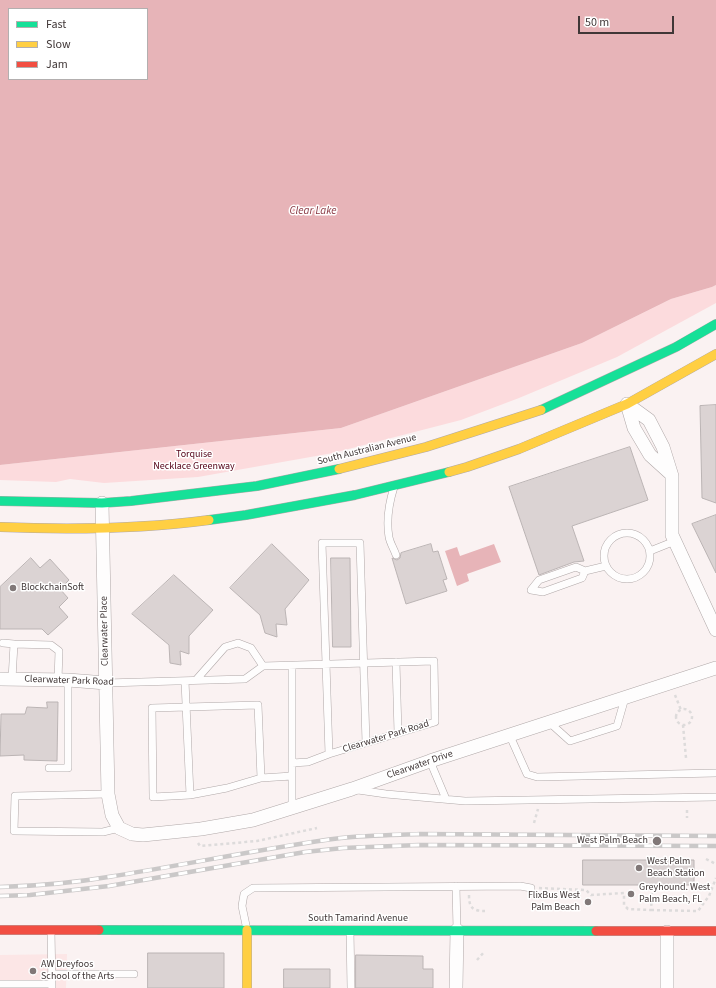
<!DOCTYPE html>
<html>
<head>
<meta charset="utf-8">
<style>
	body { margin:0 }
	#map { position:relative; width:716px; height:988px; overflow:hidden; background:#faf2f2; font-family:"Source Sans 3",sans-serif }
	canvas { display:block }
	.legend { position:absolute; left:8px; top:8px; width:140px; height:72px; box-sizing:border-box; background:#fff; border:1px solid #b3afaf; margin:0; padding:5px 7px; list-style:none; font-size:12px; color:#403737 }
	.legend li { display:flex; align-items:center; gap:8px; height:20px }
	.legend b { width:20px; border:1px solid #b3afaf }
	.scale { position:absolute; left:578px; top:16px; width:96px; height:18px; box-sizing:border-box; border:2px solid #403737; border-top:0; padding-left:5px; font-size:12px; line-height:14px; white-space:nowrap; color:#403737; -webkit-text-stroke:3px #fff; paint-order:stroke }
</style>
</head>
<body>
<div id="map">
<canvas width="716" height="988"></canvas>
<ul class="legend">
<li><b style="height:5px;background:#16e098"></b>Fast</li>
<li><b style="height:5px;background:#ffcf43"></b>Slow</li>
<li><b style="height:5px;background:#f24e42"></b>Jam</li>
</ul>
<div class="scale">50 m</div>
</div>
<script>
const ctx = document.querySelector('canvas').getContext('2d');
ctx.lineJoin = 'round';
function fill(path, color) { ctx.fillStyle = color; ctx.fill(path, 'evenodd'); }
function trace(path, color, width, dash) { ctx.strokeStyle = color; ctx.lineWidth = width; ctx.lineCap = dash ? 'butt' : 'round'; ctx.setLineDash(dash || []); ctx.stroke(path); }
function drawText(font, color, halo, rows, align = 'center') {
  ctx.font = font + ' "Source Sans 3",sans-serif'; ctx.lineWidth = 3; ctx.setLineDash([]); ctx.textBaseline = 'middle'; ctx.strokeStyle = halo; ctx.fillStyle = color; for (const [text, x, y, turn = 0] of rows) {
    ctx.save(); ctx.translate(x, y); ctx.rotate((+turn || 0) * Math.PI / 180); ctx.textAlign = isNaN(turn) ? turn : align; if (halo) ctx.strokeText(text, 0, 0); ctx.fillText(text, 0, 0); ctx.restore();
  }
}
const built = new Path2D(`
	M67,954L66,988H0V955Z`);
const green = new Path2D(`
	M716,285V303L617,357L519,398L461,420L333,453L198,477L104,483L70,479L56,482L0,480V465L341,428L582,343L671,299L712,287Z`);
const water = new Path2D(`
	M0,0H716V285L712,287L671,299L582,343L341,428L0,465ZM9,9H147V79H9Z
	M494,544L501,562L467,574L469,581L457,586L445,551L457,547L460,556Z`);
const building = new Path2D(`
	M716,405V503L702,498L700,406Z
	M630,447L648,500L572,526L584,561L574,562L539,575L509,487Z
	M716,515V573L692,524Z
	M272,544L309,580L285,609L287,625L276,624L277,637L265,633L260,615L230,588Z
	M431,544L433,552L438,551L447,579L443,580L447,591L406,604L392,558L397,560L400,558L401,553Z
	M31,558L40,568L50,559L69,580L60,589L68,598L59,607L68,617L48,635L42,629H0V587Z
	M331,558H350L351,647H333Z
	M174,575L213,610L189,636V654L180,651L181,665L170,663L169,645L132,614Z
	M47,702H58L57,761L24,760V755L0,756L1,714H25L27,707L47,708Z
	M583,860H694V885H583Z
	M148,953H224V988H148Z
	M356,955L423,956V969H433V988H356Z
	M284,969H330V988H284Z`);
const path = new Path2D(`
	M675,695L681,710
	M676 717a8 8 0 1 1 16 0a8 8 0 1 1-16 0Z
	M683,725L686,758
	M687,810V818
	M534,823L538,809
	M198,843L200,846L257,841L317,828
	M706,859L716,864
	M539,888L586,890L591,895L624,893V905L628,909L651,910L652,893
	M469,895C469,907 472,911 485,911
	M651,910L698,911L709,896L716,878
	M477,960L485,951`);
const lane = new Path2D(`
	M394,487C389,503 386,520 389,537C390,543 394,549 396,555
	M604 556a23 23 0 1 1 46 0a23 23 0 1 1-46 0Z
	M650,551L675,541
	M576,567L585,571L582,578L543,592L531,590L539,580Z
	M585,571L606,566
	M3,643L14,644
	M396,662L398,733
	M12,679L14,644L51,645L59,651L58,680
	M196,680L225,647L238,643L251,648L263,666
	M185,681L190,795L153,797L152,708L258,705L261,778L227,788L190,795
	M106,683L245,679L263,666L434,661L435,722L329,754L322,543H360L366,743
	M550,723L570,741L617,726L625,698
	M510,736L527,774L537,777L716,773
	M430,761L446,799
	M292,763L308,762L329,754
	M49,768H68V680
	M261,778L292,776
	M358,790L386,794L465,801L716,797
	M108,794L15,796L14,831L103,832L119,828
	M292,807V666
	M456,886L457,930
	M51,930L52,988
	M247,930L242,906L244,894L253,888L520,886L531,888
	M350,930L351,988
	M51,974H134
	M0,984H51`);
const street = new Path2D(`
	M627,404L649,420L663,447L672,476V535L716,630
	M627,404L634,428L650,455L671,474
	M102,503L108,794L112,815L119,828L132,834L143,835L201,829L253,820L352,789L430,761L716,668
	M0,679L68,680L106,683
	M456,988L457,930
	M667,988V932`);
const fast = new Path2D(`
	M541,410L676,347L716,324
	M0,501L102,503L131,501L257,486L339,469
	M209,520L246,515L355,495L449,472
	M99,930L596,931`);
const slow = new Path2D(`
	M339,469L426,447L541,410
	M449,472L467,467L519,449L627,404L716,354
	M0,527C70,530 140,529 209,520
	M247,930V988`);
const jam = new Path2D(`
	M0,930H99
	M596,931H716`);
const rail = new Path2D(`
	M0,887C36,886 73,883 108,877C186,865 263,848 341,838C367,835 394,835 420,834L716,836
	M0,896L30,895L109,886L305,852L343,848L419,845L716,846`);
const markers = [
	[13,588,4,"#817878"],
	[657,841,5,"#817878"],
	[639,868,4,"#817878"],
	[631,894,4,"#817878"],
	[588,902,4,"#817878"],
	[33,971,4,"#817878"]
];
const streetNames = [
	["South Australian Avenue",367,450,-14],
	["Clearwater Place",105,631,-91],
	["Clearwater Park Road",69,681,2],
	["Clearwater Park Road",386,737,-17],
	["Clearwater Drive",420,765,-19],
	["South Tamarind Avenue",358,919]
];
const parkNames = [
	["Torquise",194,455],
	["Necklace Greenway",194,467]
];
const poiNames = [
	["BlockchainSoft",21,588],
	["West Palm Beach",648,841,"right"],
	["West Palm",647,862],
	["Beach Station",647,874],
	["Greyhound. West",639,888],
	["Palm Beach, FL",639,900],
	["FlixBus West",580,896,"right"],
	["Palm Beach",580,908,"right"],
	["AW Dreyfoos",41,965],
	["School of the Arts",41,977]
];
const waterNames = [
	["Clear Lake",313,212]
];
fill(built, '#fce6e6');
fill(green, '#fcdbdd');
fill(water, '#e7b4b8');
fill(building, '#dbd3d3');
trace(building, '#bbb4b4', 1);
trace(lane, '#b0a8a8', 8);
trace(street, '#b0a8a8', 14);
trace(fast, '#b0a8a8', 10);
trace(slow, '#b0a8a8', 10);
trace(jam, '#b0a8a8', 10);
trace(path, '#dddbdb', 2.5, [3, 3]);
trace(lane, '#fefdfd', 7);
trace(street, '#fefdfd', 13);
trace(fast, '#16e098', 9);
trace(slow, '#ffcf43', 9);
trace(jam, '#f24e42', 9);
trace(rail, '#cac8c8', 4.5);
trace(rail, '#fff', 3, [9]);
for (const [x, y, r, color] of markers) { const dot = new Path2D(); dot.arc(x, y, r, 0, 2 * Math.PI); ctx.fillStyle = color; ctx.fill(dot); trace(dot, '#fff', 1.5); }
drawText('10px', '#403737', '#fff', streetNames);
drawText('10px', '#530016', '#fff', parkNames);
drawText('10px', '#403737', '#fff', poiNames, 'left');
drawText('italic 11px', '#893741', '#fff', waterNames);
</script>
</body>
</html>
